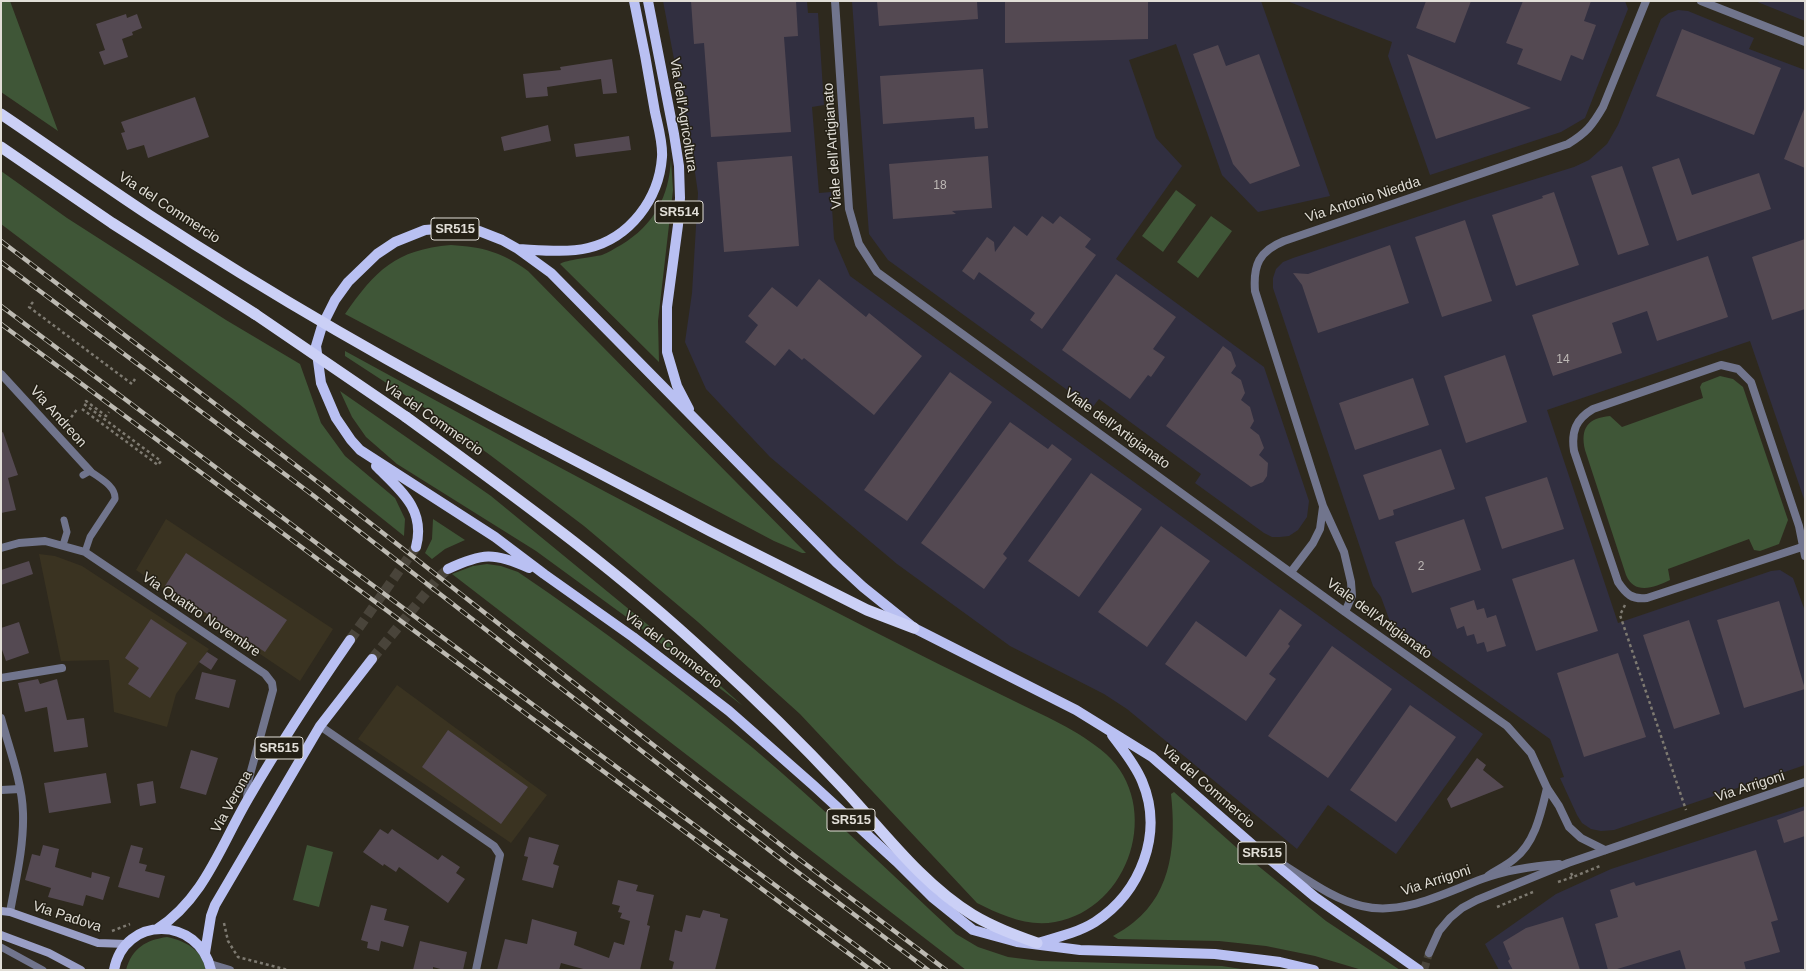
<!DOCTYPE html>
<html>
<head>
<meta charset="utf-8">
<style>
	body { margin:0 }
	#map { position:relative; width:1806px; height:971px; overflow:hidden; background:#2e291e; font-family:Helvetica,sans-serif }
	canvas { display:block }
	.frame { position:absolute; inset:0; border:2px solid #e1ded7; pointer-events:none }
</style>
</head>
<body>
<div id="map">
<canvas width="1806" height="971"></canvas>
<div class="frame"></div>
</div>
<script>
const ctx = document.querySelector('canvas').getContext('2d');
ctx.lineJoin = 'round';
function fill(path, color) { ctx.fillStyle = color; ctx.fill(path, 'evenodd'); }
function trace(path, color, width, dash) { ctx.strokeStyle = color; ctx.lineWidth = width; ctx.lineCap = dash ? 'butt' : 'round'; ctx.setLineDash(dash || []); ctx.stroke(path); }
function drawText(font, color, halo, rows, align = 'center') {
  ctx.font = font + ' Helvetica,sans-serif'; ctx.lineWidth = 3; ctx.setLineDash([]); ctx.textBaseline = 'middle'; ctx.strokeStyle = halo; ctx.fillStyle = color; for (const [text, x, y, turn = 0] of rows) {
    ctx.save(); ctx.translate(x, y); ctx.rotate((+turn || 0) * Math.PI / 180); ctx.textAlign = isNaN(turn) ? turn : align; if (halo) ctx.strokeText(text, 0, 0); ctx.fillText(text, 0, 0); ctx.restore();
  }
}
const built = new Path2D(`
	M166,519L333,629L300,681L136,570Z
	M39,554L55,556L82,566L209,649L176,694L167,727L114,712L109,660L61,661Z
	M397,685L547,795L511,843L358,739Z`);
const industrial = new Path2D(`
	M663,1H807L808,13H818L824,105L812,107L819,193L831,192L834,239L850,276L1374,656L1483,734L1396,854L1328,805L1297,849L1127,709L1104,694L1010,646L897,564L770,457L706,389L685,342L692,293L698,193L693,159Z
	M852,1H1261L1330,196L1258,212L1222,175L1176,44L1129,60L1156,138L1182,166L1116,259L1264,367L1309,501L1307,517L1298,530L1289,536L1280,537H1272L1264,533L1195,483L1201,474L1099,399L1092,408L888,260L869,234Z
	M1287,1H1625L1628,9L1585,118L1561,132L1430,175L1388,56L1392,42Z
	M1755,1H1805V21Z
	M1678,10L1688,11L1754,38L1749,49L1805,70V502L1750,341L1547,410L1618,623L1771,571L1780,570L1793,578L1805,611V765L1614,830L1601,831L1591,829L1582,823L1577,815L1560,778L1564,777L1550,739L1392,627L1381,597L1373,586L1273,288V278L1276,269L1283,262L1293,258L1471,199L1574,167L1589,160L1607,144L1618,125L1661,19L1669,13Z
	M1805,806V970H1499L1485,944L1556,894L1611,869Z`);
const green = new Path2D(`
	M1,1H10L58,131L1,92Z
	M671,159L673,190L658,321L659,362L560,264C565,260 593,257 602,255C608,253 615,248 621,245C654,225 669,197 671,159Z
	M1,171L67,218L226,320L300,364L321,423L345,456L395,498L405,519L404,536L239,404L1,224Z
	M1176,190L1196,205L1163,252L1142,236Z
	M1211,216L1232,231L1198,278L1177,262Z
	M451,245C483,247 502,252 528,271L806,553H802L774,541L345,314C376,270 395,250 451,245Z
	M345,351C518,446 693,539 869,629C916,653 963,676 1010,699C1042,715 1079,730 1106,754C1163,806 1130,909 1055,922C1027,927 1001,915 977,903L800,714L698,622L584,526L490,455L434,414L345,356Z
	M1720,376L1733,379L1743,387L1788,520L1779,544L1760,551L1754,550L1749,539L1668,569L1670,580C1654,588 1634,595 1626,575L1585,450C1580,428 1588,418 1610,416L1622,427L1703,398L1700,387L1702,383Z
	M340,391L491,496L703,670L743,706L625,616L536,551L397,464L366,437L352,417Z
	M433,519L465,540L445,549L432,559L425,553L432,539Z
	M487,564L501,566L518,572C599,627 678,686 753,748C823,807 889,872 956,934L978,947L1008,957L1040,961L1222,966L1248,970H966L452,574L473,566Z
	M1174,792L1246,856L1326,921L1400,970H1362L1315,956L1266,946L1219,941L1118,939L1113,936C1120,932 1128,927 1134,922C1173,891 1176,840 1171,794Z
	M307,845L333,852L319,907L293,900Z
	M167,937C186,941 202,950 206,970H126C132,948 146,940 167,937Z`);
const building = new Path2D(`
	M691,1H796L798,36L784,37L791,132L711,137L704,43L694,44Z
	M877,1H977L978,19L879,26Z
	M1005,1H1148V39L1005,43Z
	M1426,1H1471L1455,43L1416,28Z
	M1523,1H1591L1584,21L1596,25L1583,60L1571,55L1561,81L1517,64L1523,49L1506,43Z
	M126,14L127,18L137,14L142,28L132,32L133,35L122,39L128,57L104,65L99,52L105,50L96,24Z
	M1682,29L1781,68L1754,135L1656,96Z
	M1218,45L1226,66L1259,54L1300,166L1250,184L1233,164L1193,54Z
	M1407,54L1531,108L1436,139Z
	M612,59L617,93L603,94L601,79L547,87L548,96L526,98L523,74L561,70L560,67Z
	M983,69L988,128L975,129L974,117L883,124L880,76Z
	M195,97L209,137L148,158L144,145L127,150L121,133L125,132L121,122Z
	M1804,109H1805V168L1784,159Z
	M548,125L551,141L504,151L501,137Z
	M629,136L631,150L576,157L574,144Z
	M792,156L799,246L724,252L717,162Z
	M988,156L992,208L952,211L956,214L893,219L889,164Z
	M1679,158L1692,195L1759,173L1771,209L1677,241L1652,167Z
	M1622,166L1649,245L1618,255L1591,176Z
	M1554,192L1579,265L1516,286L1492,215L1543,198L1542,196Z
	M1042,216L1053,224L1060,216L1091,239L1085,247L1096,255L1042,329L1030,320L1035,313L979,272L974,280L962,271L987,237L994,242L995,252L1014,226L1027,236Z
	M1465,220L1492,301L1442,317L1415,237Z
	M1805,239V309L1772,320L1752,257Z
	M1390,245L1409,303L1318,333L1302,285L1293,273L1308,274Z
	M1708,256L1728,317L1657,341L1647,311L1612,323L1622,353L1553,376L1532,315Z
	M1116,274L1176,317L1153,349L1165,357L1151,377L1148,375L1130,399L1062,350Z
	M819,279L866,317L869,313L922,356L874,415L804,358L802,360L789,349L775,366L745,342L758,325L748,316L772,287L797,307Z
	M1223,346L1231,352L1236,366L1231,373L1241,380L1245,393L1241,400L1250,407L1254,421L1250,428L1259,435L1264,448L1259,455L1268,463L1267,476L1263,482L1251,487L1166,426Z
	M1505,355L1527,422L1466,443L1444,376Z
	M950,372L992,402L907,521L864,490Z
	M1413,378L1429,425L1355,450L1339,403Z
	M1010,422L1048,449L1052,444L1072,459L1003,554L1007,558L984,589L921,543Z
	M3,432L18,475L8,478L16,510L1,513V433Z
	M1441,449L1455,489L1393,510L1394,515L1379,520L1363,475Z
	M1091,473L1142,509L1079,597L1028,561Z
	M1547,477L1564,529L1502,549L1485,497Z
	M1464,519L1481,570L1412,593L1395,542Z
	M1161,526L1210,561L1147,647L1098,612Z
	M186,553L287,620L265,652L165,586Z
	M1574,559L1598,631L1536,651L1512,579Z
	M29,561L33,574L1,585V570Z
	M1474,600L1477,610L1484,608L1487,618L1496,615L1506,646L1487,652L1484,642L1477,644L1474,634L1467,636L1464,626L1457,629L1450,608Z
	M1779,601L1805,689L1744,708L1717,620Z
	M1280,609L1302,625L1288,644L1290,646L1269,674L1276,679L1246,721L1165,664L1196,621L1246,657Z
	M151,619L187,643L150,698L128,684L139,668L125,658Z
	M1689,620L1720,714L1674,729L1643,635Z
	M19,622L29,653L6,661L1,647V628Z
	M1332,646L1392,689L1328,778L1268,736Z
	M207,652L218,659L211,670L199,662Z
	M1618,653L1646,737L1584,757L1557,673Z
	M202,672L236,680L229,708L195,699Z
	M38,679L40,684L57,679L67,720L84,718L88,747L54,752L47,707L25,712L18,683Z
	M1410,705L1456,737L1396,822L1350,790Z
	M448,730L528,787L501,824L422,767Z
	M191,750L218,758L206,795L180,788Z
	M1477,758L1486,765L1483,770L1504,787L1451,808L1447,799Z
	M106,773L111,803L49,813L44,783Z
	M153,781L156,803L140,806L137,784Z
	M1805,810V836L1784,843L1777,820Z
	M380,829L388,834L392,829L438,860L442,855L460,867L456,873L465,879L448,903L399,867L396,872L384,864L383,866L363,852Z
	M529,837L559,845L553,864L559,866L553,888L522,880L528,857L524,856Z
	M43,845L59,849L55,867L91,878L92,872L110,877L103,900L86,895L83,906L48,897L51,888L25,880L32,854L40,856Z
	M131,845L143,848L139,863L147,865L145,871L165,876L159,898L118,887Z
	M1756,850L1778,920L1771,922L1780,952L1744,962L1746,970H1686L1680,950L1614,970H1608L1595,924L1618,917L1610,890L1634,882L1636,886Z
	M618,880L638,885L636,891L654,895L647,925L650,926L640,970H587L561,963L559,970H497L505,939L527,944L532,919L577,932L574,945L609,958L614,942L624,945L630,921L620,918L622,913L618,912L620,906L612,904Z
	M371,905L387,909L384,920L409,926L403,947L381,941L379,951L367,948L368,942L361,940Z
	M703,910L720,914V917L728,919L715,970H672L674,962L669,960L675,930L682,932L686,915L700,918Z
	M1563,917L1580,970H1513L1508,961L1510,959L1503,942L1526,928Z
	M420,941L467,952L463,970H444L433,967V970H413Z`);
const tertiaryTunnel = new Path2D(`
	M1424,970L1429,953`);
const primaryTunnel = new Path2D(`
	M350,640L416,547
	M372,659L439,577L448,569`);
const path = new Path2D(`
	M33,302L29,307L132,384L135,379
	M82,409L158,465L161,461L84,404L86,401L106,416L109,412
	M64,427L78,408
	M1625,605L1620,615L1686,810
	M1571,873L1573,877L1600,866
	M1558,882L1573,877
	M1497,907L1533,892
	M224,923L228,941L238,957L288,970
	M112,931L130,924`);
const service = new Path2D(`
	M83,475L90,471C99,478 116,486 115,499L90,537L85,552
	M63,545L67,532L64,520
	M1,947L43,970`);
const minor = new Path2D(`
	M835,1L849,209L859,244L877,272L1345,612L1507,726L1531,753L1547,788L1559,806L1569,827L1581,838L1605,850
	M1701,1L1805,42
	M1,374L90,471
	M1802,547L1647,598C1632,600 1626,594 1618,582L1574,451C1571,431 1576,419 1593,409L1721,365L1738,369L1751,382L1799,526L1805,556
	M1,548L19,543L45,541L85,552L265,674L272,683L273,690L248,782L247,800
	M1291,572L1313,543L1320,529L1323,507
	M1345,612L1352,596L1351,582L1344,552L1323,506L1255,291C1253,265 1259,251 1284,241L1568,144C1586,133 1592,126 1603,107L1646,1
	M1,678L62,668
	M1,718C9,748 22,781 23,813C24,846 16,879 10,912
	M320,726L494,846L500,855L476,970
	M1,790L20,789
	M1488,876C1496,870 1506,866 1514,859C1535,843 1541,813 1547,788`);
const tertiary = new Path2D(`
	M1277,861C1304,877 1332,899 1362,906C1403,916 1444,893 1482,879C1507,870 1533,866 1559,864
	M1429,953L1439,931L1450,918L1462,908L1477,900L1568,863L1805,782
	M210,964L230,970`);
const secondary = new Path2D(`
	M1,911L10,912L98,943L126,944
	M1,935L49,953L81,970`);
const primary = new Path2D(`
	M648,1L674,134L679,166L680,198L678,225L667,307V352L677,386L689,409
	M518,249C539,250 567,253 588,248C630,238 659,199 662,157C663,143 658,126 655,112C649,75 642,38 634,1
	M376,466C400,490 426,509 416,547
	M448,569C482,553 494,552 529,568
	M157,929C204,899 221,845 248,799C280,744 314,692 350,640
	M1041,942C1059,937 1079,932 1095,922C1141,892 1164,833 1142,781C1135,764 1123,750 1112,735
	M205,953L211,916L215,905L320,726L372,659
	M114,970C124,915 199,916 211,970
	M1314,970L1280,962L1215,954L1080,950L1017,942L973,930L932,897L897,862L813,785L729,711L633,637L544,574L495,537L360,450L351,440L336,418L321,383L316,346L322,326L335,300L348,282L377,254L395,242L425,230L450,228L479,231L502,240L518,249L551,273L836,562L863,587L914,628L1076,710L1152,757L1255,847L1315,897L1419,970`);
const trunk = new Path2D(`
	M1,147L112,223L255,314
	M406,417C510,493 615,568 709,656C755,698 800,742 842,787C883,831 921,883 973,915C993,927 1015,935 1037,943
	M544,444L710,531L867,610L914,628`);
const rail = new Path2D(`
	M1,241L323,486L795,856L946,970
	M1,262L314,496L787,864L928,970
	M1,306L355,572L889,970
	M1,324L871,970`);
const trunkBridge = new Path2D(`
	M1,114C50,147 99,182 149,215C276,298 409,374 544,444
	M255,314L406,417`);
const numberNames = [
	["18",940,186],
	["14",1563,360],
	["2",1421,567]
];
const shields = [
	[679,212,48],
	[455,229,48],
	[279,748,48],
	[851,820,48],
	[1262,853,48]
];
const shieldNames = [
	["SR514",679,212],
	["SR515",455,229],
	["SR515",279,748],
	["SR515",851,820],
	["SR515",1262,853]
];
const streetNames = [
	["Via dell'Agricoltura",683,115,81],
	["Viale dell'Artigianato",833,146,-94],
	["Via Antonio Niedda",1363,200,-18],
	["Via del Commercio",169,208,33],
	["Via Andreon",58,417,48],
	["Via del Commercio",433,419,35],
	["Viale dell'Artigianato",1117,429,36],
	["Via Quattro Novembre",201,615,34],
	["Viale dell'Artigianato",1379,619,36],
	["Via del Commercio",673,650,37],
	["Via del Commercio",1208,787,41],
	["Via Arrigoni",1750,787,-18],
	["Via Verona",232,802,-61],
	["Via Arrigoni",1436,881,-18],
	["Via Padova",67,917,18]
];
fill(built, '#3a3321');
fill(industrial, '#312f40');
fill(green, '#3f5637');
fill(building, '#544952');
trace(tertiaryTunnel, '#49443a', 8, [8, 4]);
trace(primaryTunnel, '#49443a', 10, [10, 5]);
trace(path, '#7e7a71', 2.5, [3, 3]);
trace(service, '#71758d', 7);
trace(minor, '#71758d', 8);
trace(tertiary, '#71758d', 8);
trace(secondary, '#9a9fc6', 8);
trace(primary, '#b9c0f2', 10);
trace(trunk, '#cbd0f6', 11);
trace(rail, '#bdbab2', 4.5);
trace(rail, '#242015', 3, [9]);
trace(trunkBridge, '#cbd0f6', 11);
drawText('12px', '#beb9b6', null, numberNames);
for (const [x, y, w] of shields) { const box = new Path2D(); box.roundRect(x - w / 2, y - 11, w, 22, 3); ctx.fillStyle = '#242015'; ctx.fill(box); trace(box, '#e1ded7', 1); }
drawText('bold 13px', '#e1ded7', null, shieldNames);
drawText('14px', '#e1ded7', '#242015', streetNames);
</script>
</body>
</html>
